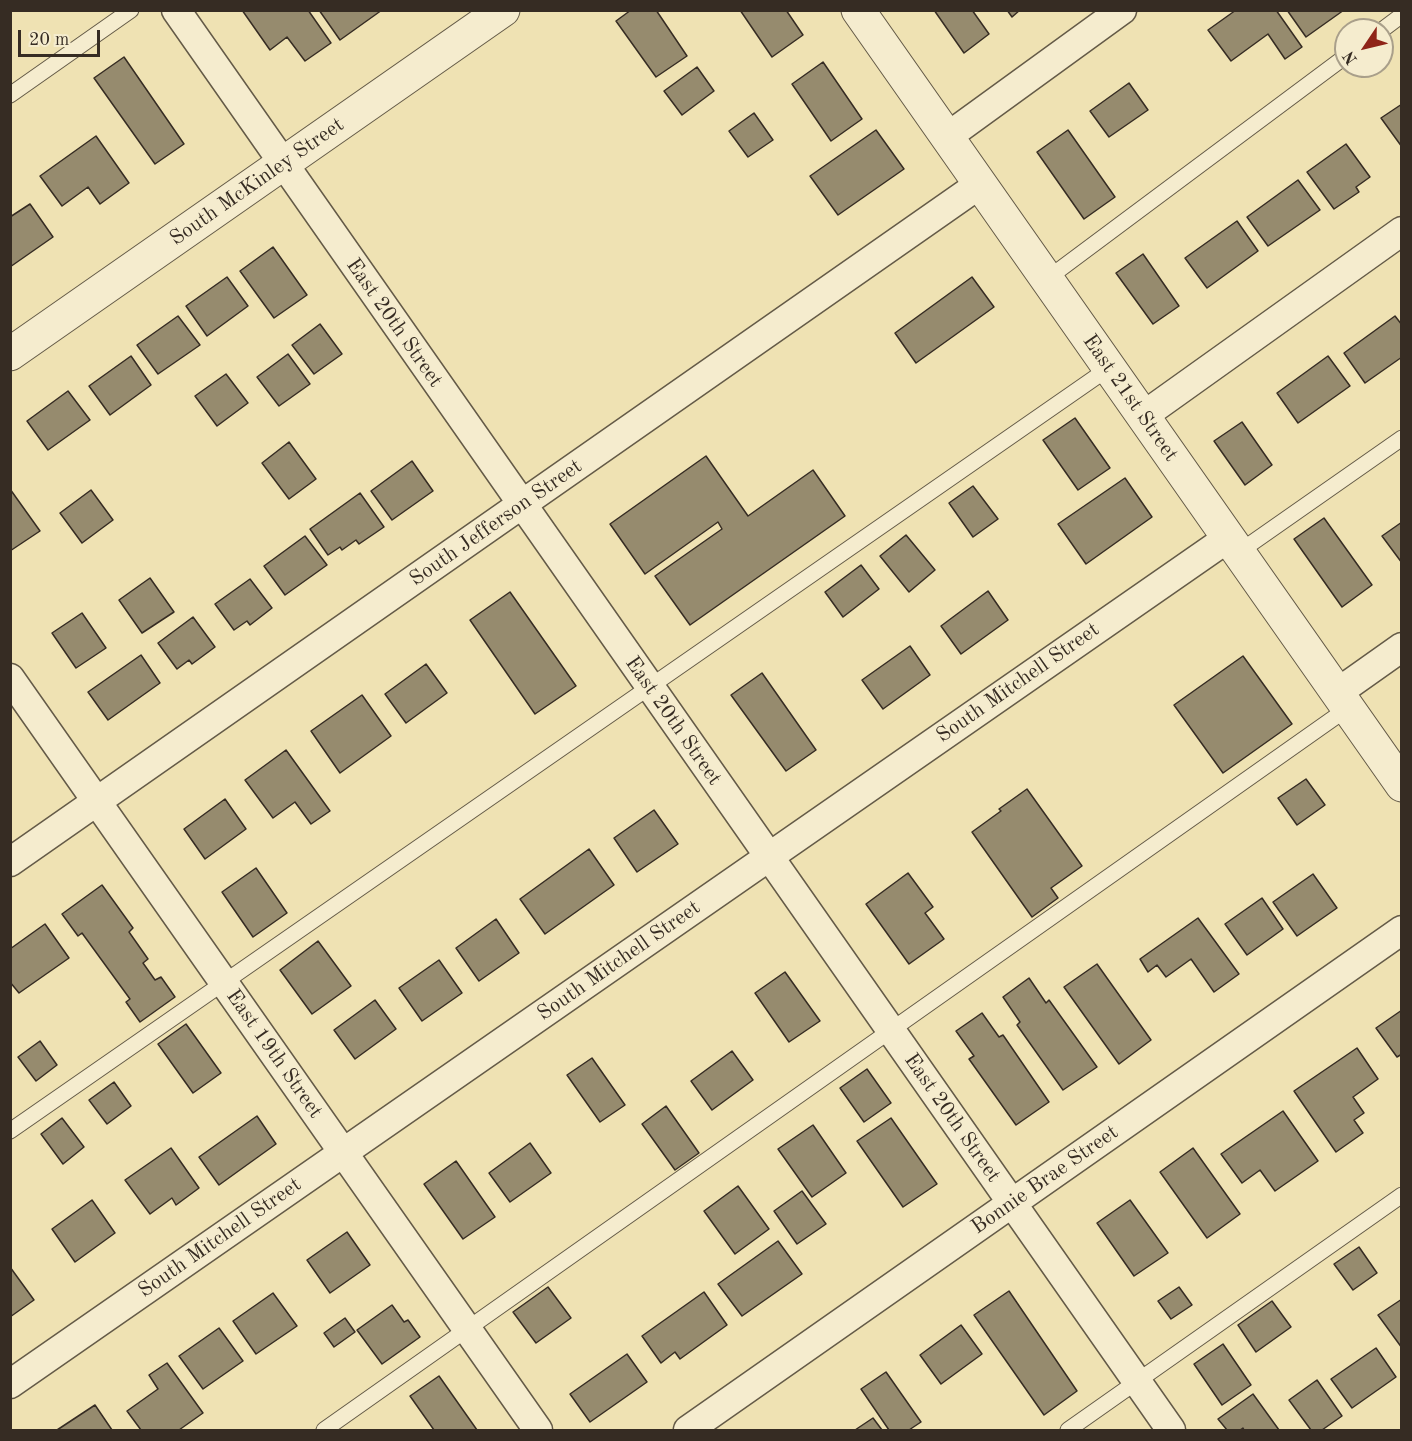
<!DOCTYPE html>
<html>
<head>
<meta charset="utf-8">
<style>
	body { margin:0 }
	#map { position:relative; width:1412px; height:1441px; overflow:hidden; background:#efe2b3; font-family:"Old Standard TT",serif }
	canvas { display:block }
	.frame { position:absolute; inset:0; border:12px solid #362c23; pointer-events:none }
	.north { position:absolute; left:1334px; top:18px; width:60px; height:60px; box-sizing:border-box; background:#f5ecce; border:2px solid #a99f8a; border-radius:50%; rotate:235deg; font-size:16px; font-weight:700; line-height:24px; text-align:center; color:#362c23 }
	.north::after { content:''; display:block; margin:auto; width:21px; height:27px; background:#8f2418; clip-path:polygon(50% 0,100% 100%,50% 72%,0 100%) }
	.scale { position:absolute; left:18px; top:30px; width:82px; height:27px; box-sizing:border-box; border:3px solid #362c23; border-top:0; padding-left:8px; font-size:18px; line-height:21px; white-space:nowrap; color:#362c23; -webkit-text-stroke:4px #f5ecce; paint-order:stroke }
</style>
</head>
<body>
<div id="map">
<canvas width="1412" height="1441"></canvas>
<div class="frame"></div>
<div class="north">N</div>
<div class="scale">20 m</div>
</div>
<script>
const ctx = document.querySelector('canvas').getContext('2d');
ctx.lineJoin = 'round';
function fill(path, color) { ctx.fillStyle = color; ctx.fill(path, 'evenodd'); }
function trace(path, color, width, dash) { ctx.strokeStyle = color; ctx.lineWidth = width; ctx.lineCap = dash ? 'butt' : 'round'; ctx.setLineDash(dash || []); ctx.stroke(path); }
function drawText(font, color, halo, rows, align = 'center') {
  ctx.font = font + ' "Old Standard TT",serif'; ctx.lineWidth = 4.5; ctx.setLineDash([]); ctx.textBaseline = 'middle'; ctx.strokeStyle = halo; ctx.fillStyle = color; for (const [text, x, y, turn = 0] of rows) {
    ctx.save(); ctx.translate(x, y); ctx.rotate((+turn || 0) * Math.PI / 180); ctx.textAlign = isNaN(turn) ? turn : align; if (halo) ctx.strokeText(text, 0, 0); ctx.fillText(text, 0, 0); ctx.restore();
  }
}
const building = new Path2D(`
	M242,10H308L331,43L305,61L287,37L270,50Z
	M319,10H382L340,40Z
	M631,10H656L687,56L656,77L616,21Z
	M740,10H786L803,35L772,57Z
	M934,10H972L989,34L964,53Z
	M1007,10H1020L1012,17Z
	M1236,10H1276L1302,47L1285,59L1268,34L1231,61L1208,30Z
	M1287,10H1344L1306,37Z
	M124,57L184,144L155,164L94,78Z
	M823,62L862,119L831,141L792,84Z
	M697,67L714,91L682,115L664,91Z
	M1129,83L1148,110L1109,137L1090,111Z
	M1402,104V147L1381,118Z
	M754,113L773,140L748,157L729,131Z
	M876,130L904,169L838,215L810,176Z
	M1068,130L1115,197L1084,219L1037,152Z
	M96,136L129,183L100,204L88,187L62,206L40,176Z
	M1346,144L1370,177L1356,187L1359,192L1334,209L1307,172Z
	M1298,180L1320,210L1268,246L1247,217Z
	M30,204L53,237L10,267V217Z
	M1237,221L1258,251L1207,288L1185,258Z
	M273,247L307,295L274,318L240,271Z
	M1143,254L1179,306L1153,324L1116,273Z
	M227,277L248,306L207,336L186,306Z
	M972,277L994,307L916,363L895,333Z
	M178,316L200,345L158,374L137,345Z
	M1395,316L1402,325V357L1365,383L1344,353Z
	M320,324L342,354L314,374L292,345Z
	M288,354L310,384L279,406L257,377Z
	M131,356L151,385L110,415L89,386Z
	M1328,356L1350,386L1298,423L1277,393Z
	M226,374L248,403L217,426L195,396Z
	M68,391L90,420L48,450L27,421Z
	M1075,418L1110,468L1078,490L1043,440Z
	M1242,422L1272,465L1245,485L1214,441Z
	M289,442L316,479L289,499L262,463Z
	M706,456L748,516L813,470L845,516L690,625L655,576L722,529L718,522L645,574L610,524Z
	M412,461L433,491L392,520L371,491Z
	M1125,478L1152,517L1086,564L1058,524Z
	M973,486L998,519L973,537L949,503Z
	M10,489L40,531L10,551Z
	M91,490L113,520L82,543L60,513Z
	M360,493L384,527L359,544L356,540L342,550L340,547L328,555L310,529Z
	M1324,518L1372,585L1342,607L1294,539Z
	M1402,522V563L1382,536Z
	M906,535L935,570L909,592L880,556Z
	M305,536L327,565L285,595L264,566Z
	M861,565L879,589L843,617L825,592Z
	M150,578L174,612L142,633L119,600Z
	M250,579L272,608L250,625L247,621L234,630L215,604Z
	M988,591L1008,620L961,654L941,626Z
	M510,592L576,686L535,714L470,620Z
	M82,613L106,648L76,668L52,633Z
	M193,617L215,647L192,664L189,660L177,669L158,643Z
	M910,646L930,675L883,709L862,680Z
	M141,655L160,683L108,720L88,692Z
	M1243,656L1292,724L1223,773L1174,705Z
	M426,664L447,693L406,723L385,694Z
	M762,673L816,750L786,771L731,695Z
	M362,695L391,736L340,773L311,731Z
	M286,750L330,811L311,824L295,802L273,818L245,780Z
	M1306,779L1325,805L1297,825L1278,798Z
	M1027,789L1082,866L1051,888L1058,898L1032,917L972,832L1001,811L999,809Z
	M225,799L246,829L205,859L184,829Z
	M654,810L678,844L637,872L614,838Z
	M589,849L614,885L545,934L520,899Z
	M256,868L287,913L253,937L222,892Z
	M908,873L933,907L925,913L944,939L909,964L866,904Z
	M1313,874L1337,908L1297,936L1273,902Z
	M102,885L133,928L129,932L148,959L143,963L155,980L161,977L175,997L140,1022L126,1002L130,999L82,933L78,936L62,914Z
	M1262,898L1283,929L1247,955L1225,924Z
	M1198,918L1239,974L1214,992L1191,959L1166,977L1157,965L1148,972L1140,959Z
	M496,919L519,953L479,981L456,948Z
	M45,924L69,958L19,993L10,982V949Z
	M318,941L351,986L312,1014L280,970Z
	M439,960L462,993L422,1021L399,988Z
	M1097,964L1151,1040L1119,1064L1064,987Z
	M785,972L820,1021L789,1042L755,993Z
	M1029,978L1046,1003L1049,1000L1097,1067L1063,1090L1017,1025L1020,1022L1003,997Z
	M375,1000L396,1029L355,1059L334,1030Z
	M1402,1010V1054L1397,1057L1376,1028Z
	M982,1013L999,1037L1003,1035L1049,1102L1016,1125L969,1059L974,1056L956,1031Z
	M186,1024L221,1073L193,1093L158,1044Z
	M40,1041L57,1065L36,1081L18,1057Z
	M1357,1048L1378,1079L1353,1097L1364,1113L1354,1120L1363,1133L1336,1152L1294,1091Z
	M732,1051L753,1080L712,1110L691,1081Z
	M592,1058L625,1105L600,1122L567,1075Z
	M867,1069L891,1103L864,1122L840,1088Z
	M114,1082L131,1106L107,1124L89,1100Z
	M666,1106L699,1153L675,1170L642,1124Z
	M1283,1111L1318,1161L1275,1191L1260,1170L1242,1183L1221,1154Z
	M257,1116L276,1144L219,1185L199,1157Z
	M62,1118L84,1147L63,1164L41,1134Z
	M891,1118L937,1184L903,1207L857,1141Z
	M813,1125L846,1173L812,1197L778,1149Z
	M530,1143L551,1173L510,1202L489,1173Z
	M171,1148L199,1188L176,1205L172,1198L150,1214L125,1180Z
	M1193,1148L1240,1214L1207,1238L1160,1172Z
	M456,1161L495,1217L463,1239L424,1184Z
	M738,1186L769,1229L735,1254L704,1211Z
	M802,1191L826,1224L797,1244L774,1211Z
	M92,1200L115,1233L75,1262L52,1229Z
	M1130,1200L1168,1253L1134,1276L1097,1223Z
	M347,1232L370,1265L330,1293L307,1260Z
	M778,1241L802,1274L742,1316L718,1284Z
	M1359,1247L1377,1273L1353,1290L1334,1264Z
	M10,1267L34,1300L10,1317Z
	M548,1287L571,1318L536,1343L513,1312Z
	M1179,1287L1192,1305L1171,1319L1158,1301Z
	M1009,1291L1077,1391L1044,1415L974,1315Z
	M704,1292L727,1325L680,1359L675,1352L661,1363L642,1336Z
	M273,1293L297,1326L256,1354L233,1321Z
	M1402,1299V1348L1378,1315Z
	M1272,1301L1291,1327L1256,1352L1238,1325Z
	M392,1305L404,1322L408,1320L420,1337L382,1364L357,1330Z
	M345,1318L355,1332L334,1347L324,1333Z
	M961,1325L982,1354L941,1384L920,1355Z
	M219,1328L243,1361L203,1389L179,1356Z
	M1223,1344L1251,1385L1222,1405L1194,1364Z
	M1376,1348L1396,1377L1352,1408L1331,1379Z
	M627,1354L647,1382L590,1422L570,1394Z
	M167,1363L203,1413L179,1430H141L127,1411L158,1389L149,1375Z
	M886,1372L921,1422L909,1430H889L861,1389Z
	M439,1376L477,1430H434L410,1396Z
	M1317,1380L1342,1416L1322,1430H1311L1289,1400Z
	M1253,1394L1279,1430H1244L1243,1428L1240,1430H1227L1218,1419Z
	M95,1405L112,1430H57Z
	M873,1418L882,1430H855Z`);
const service = new Path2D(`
	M1382,30L1402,15
	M10,95L131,10
	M1047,279L1346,56
	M1239,552L1402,438
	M10,1131L1109,368
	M324,1430L1348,708
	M1068,1430L1402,1195`);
const minor = new Path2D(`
	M176,10L1171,1430
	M947,137L1122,10
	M1143,416L1402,231
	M10,678L538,1430
	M1337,693L1402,647
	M10,862L980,184
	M10,1384L1228,538
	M688,1430L1402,930`);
const tertiary = new Path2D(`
	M858,10L1402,785
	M10,354L503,10`);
const streetNames = [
	["South McKinley Street",257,182,-35],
	["East 20th Street",394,323,55],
	["East 21st Street",1130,398,55],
	["South Jefferson Street",496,523,-35],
	["South Mitchell Street",1018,683,-35],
	["East 20th Street",673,721,55],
	["South Mitchell Street",619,961,-35],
	["East 19th Street",274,1054,55],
	["East 20th Street",952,1118,55],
	["Bonnie Brae Street",1045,1180,-35],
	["South Mitchell Street",220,1238,-35]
];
fill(building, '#968b6e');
trace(building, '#362c23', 1.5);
trace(service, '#645a47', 17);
trace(minor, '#645a47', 31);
trace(tertiary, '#645a47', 35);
trace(service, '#f5ecce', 15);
trace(minor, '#f5ecce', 28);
trace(tertiary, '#f5ecce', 33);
drawText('21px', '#362c23', '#f5ecce', streetNames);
</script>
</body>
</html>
